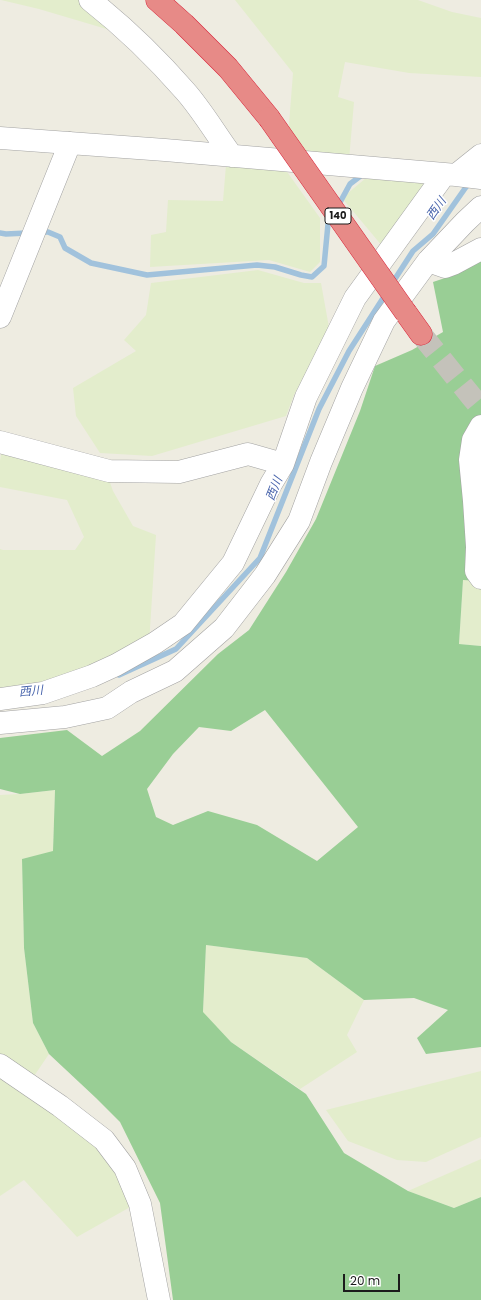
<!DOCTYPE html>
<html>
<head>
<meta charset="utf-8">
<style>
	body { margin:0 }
	#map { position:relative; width:481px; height:1300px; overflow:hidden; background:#eeece1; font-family:Poppins,sans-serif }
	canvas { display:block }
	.scale { position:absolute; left:343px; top:1274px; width:57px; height:18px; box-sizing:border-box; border:2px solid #1c1c1c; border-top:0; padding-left:5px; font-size:12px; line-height:14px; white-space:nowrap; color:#1c1c1c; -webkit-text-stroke:3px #fff; paint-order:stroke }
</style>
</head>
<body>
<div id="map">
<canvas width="481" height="1300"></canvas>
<div class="scale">20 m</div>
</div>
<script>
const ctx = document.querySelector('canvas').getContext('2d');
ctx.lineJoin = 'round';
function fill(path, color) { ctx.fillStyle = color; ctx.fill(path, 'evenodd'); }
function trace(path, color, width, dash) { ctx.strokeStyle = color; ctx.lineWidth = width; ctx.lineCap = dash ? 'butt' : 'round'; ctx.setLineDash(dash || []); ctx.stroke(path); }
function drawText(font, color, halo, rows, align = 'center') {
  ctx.font = font + ' Poppins,"Noto Sans JP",sans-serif'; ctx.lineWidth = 3; ctx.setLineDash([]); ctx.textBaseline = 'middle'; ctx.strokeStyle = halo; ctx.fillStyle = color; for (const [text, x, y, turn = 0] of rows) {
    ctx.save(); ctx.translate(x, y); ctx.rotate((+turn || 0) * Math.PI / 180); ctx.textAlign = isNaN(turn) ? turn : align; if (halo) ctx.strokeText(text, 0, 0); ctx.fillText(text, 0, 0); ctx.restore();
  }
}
const farmland = new Path2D(`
	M1,0H80L120,33L39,9Z
	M235,0H418L452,12L481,18V77L409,73L345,62L338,97L354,102L349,160L302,154L288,137L293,73Z
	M226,165L285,169L320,218V262L310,272L269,260L150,267L151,235L166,232L168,200L223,201Z
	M366,178L427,183L383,247L342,198Z
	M258,270L304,283H321L330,333L294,395L286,416L152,456L100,453L76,416L73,388L136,351L124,340L146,315L151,283Z
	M2,448L108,477L113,491L133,526L156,535L149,644L116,662L0,694V549L3,550H75L84,537L67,500L0,487V461Z
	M463,580H473L481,586V646L459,644Z
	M55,790L53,852L22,859L24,948L33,1023L49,1054L30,1082L0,1060V795L20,794Z
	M206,945L307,958L364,1000L347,1035L357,1052L300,1089L231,1042L203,1013Z
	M481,1071V1137L426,1162L397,1160L348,1141L326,1110Z
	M0,1072L99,1144L121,1174L132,1206L77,1237L24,1180L0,1196Z
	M481,1159V1197L454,1208L408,1191Z`);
const forest = new Path2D(`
	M481,260V581L463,580L459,644L481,646V1047L426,1054L417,1038L448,1010L414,998L364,1000L307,958L206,945L203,1012L231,1042L306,1094L344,1153L408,1191L454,1208L481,1197V1300H173L160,1203L120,1122L96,1098L49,1054L33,1023L24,948L22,859L53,851L55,790L20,794L0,789V738L67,730L102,756L140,731L218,654L249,630L286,572L316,519L360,411L375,366L412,350L443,332L433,282L451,276ZM265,710L358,827L317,861L257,825L208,811L173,825L156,817L147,789L173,754L199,727L231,731Z`);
const stream = new Path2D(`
	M338,206L350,184L363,174
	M40,232H48L60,237L65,248L91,263L147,275L257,265L275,267L301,275L312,277L324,266L328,224L332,217
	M0,233L6,234L27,233
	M391,285L413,251L433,234L466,187L471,182
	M119,675L176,649L260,558L319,409L349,351L387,292`);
const highwayTunnel = new Path2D(`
	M421,334L471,396L481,408`);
const minor = new Path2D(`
	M90,0C123,26 158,60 185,91C202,110 217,136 232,156
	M0,138L165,150L456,175L481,178
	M456,175L481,155
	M428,261L445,267L453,264L481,249
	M0,317L70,143
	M481,426L473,440L470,460L474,501L477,547L476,571L481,578
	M0,442L109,471L179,472L248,454L283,464
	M0,699L43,693L92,676L116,665L155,643L183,624L233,563L271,484L283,464L306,397L355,298L444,175
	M0,723L65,717L107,708L131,692L175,671L224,628L265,575L299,521L321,462L352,388L384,321L428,261L465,222L481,207
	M0,1065L60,1106L104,1140L125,1168L140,1204L159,1300`);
const highway = new Path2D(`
	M157,0L184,24L228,68L269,118
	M406,313L421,334`);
const highwayBridge = new Path2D(`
	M269,118L406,313`);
const shields = [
	[338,216,26]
];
const shieldNames = [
	["140",338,216]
];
const waterNames = [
	["西川",437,209,-55],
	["西川",275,489,-68],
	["西川",31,692,-5]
];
fill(farmland, '#e3edcc');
fill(forest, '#99ce95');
trace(stream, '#a1c2dc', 5.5);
trace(highwayTunnel, '#c4c2ba', 22, [22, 11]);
trace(minor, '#a3a3a3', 23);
trace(highway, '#d82238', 23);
trace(minor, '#fff', 22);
trace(highway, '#e78a87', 22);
trace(highwayBridge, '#d82238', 23, []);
trace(highwayBridge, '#e78a87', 22);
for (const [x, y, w] of shields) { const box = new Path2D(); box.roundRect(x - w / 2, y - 8, w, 16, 3); ctx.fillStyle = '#fff'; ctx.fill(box); trace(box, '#1c1c1c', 1); }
drawText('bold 10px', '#1c1c1c', null, shieldNames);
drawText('italic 12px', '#4864ac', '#fff', waterNames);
</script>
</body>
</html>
